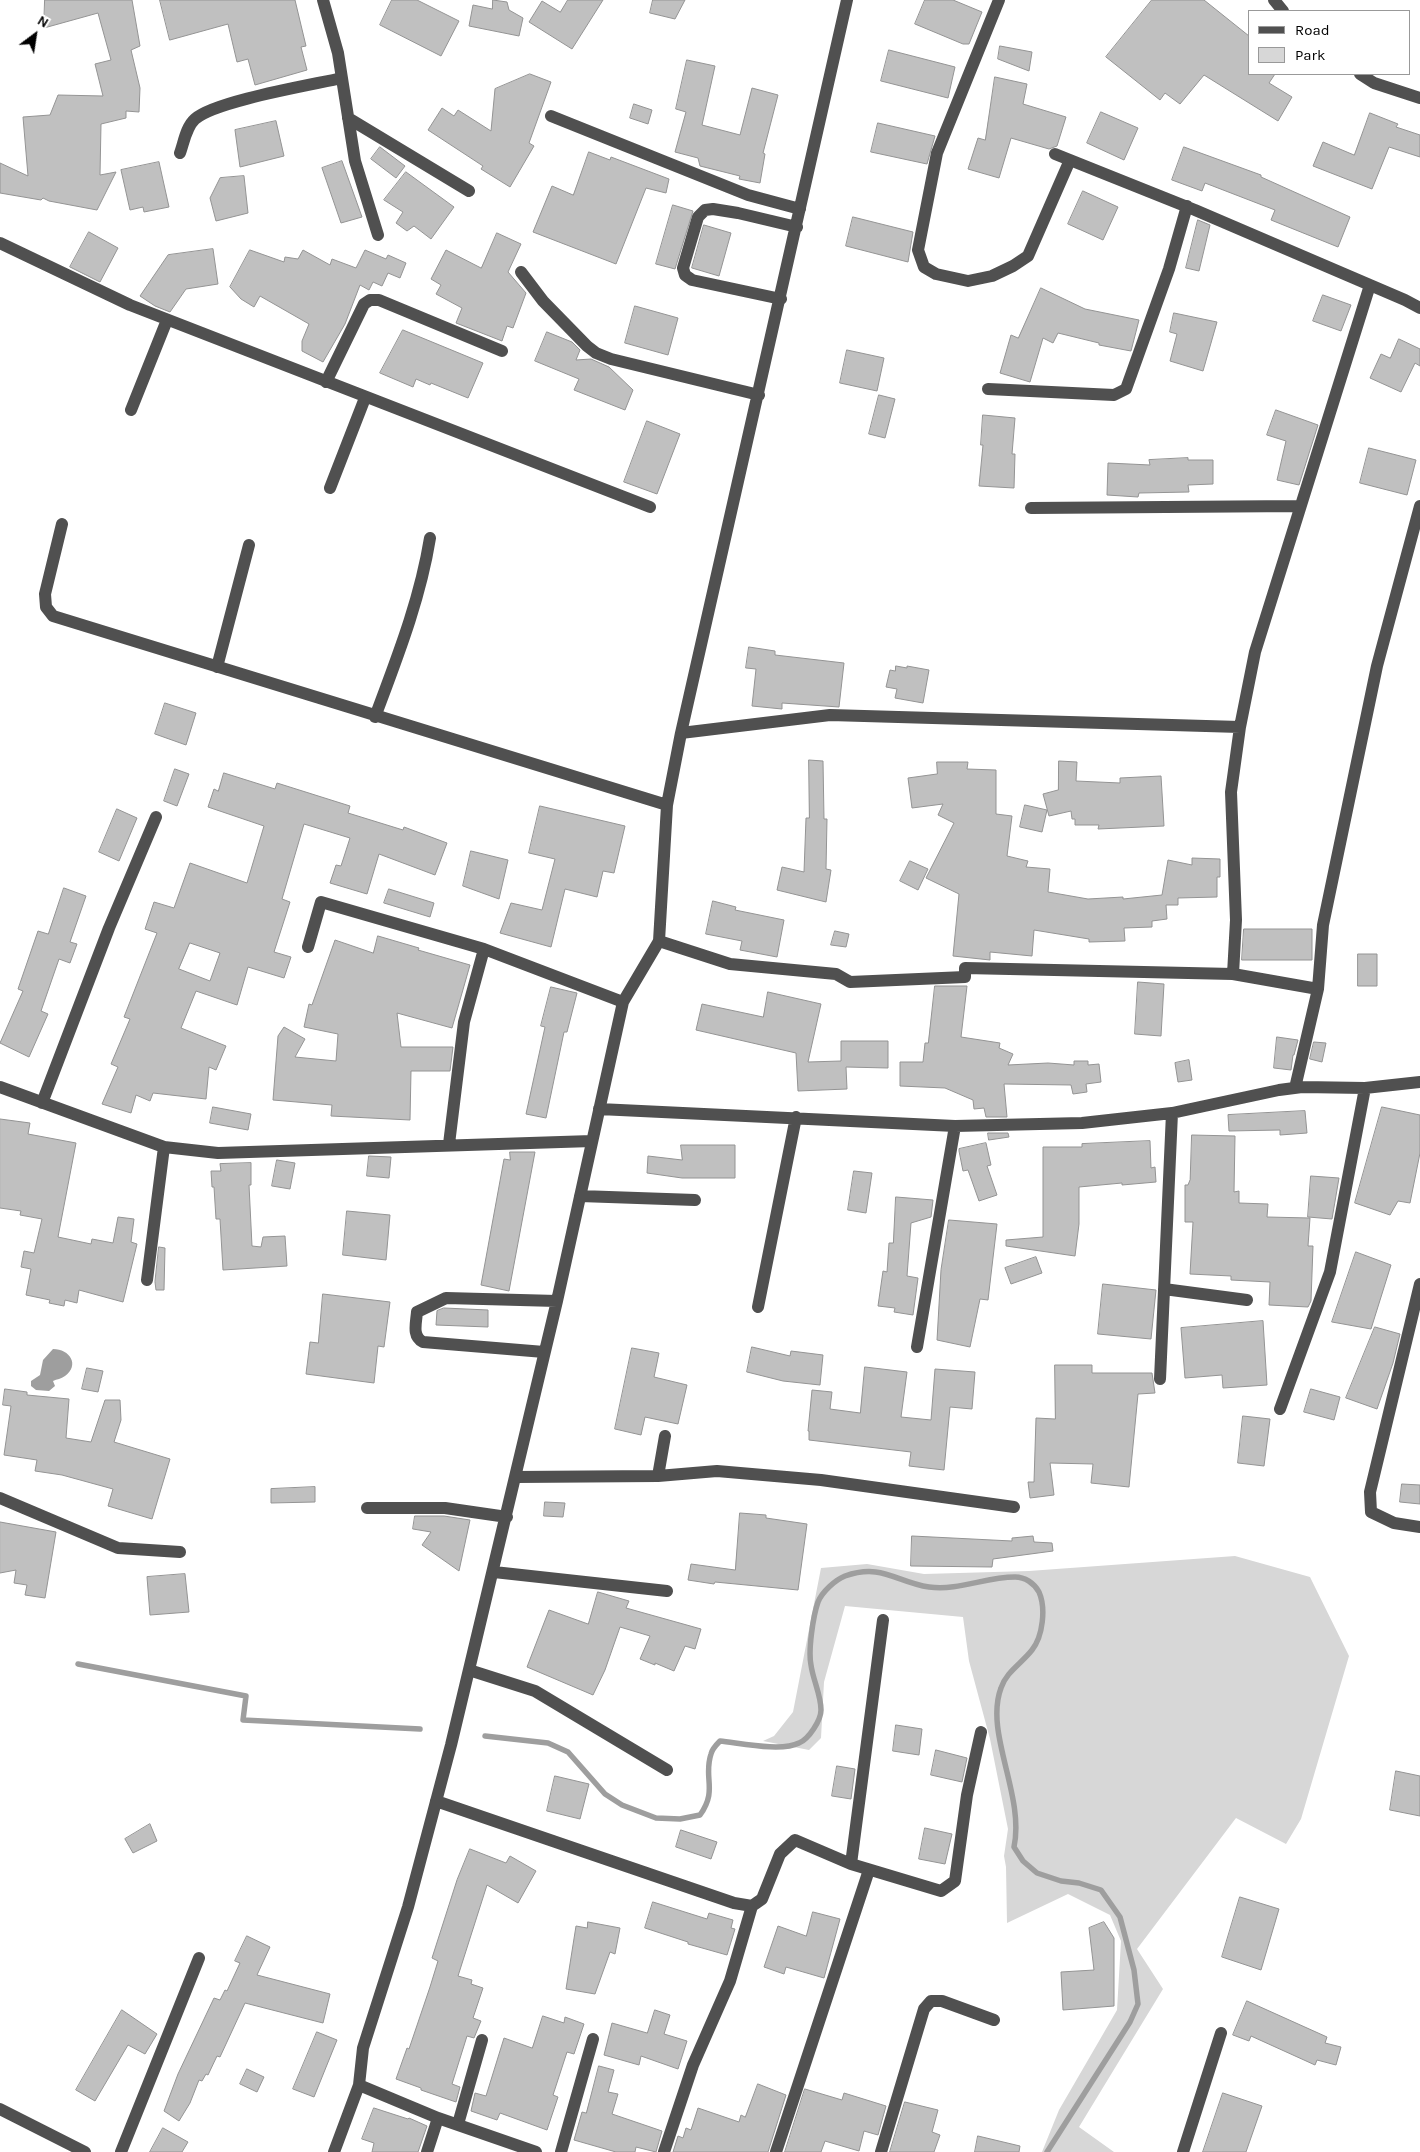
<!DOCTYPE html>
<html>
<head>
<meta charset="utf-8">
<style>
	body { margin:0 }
	#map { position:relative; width:1420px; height:2152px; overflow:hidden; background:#fff; font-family:Karla,sans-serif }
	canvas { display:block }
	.legend { position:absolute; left:1248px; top:10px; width:162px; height:65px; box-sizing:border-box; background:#fff; border:1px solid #999; margin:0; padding:6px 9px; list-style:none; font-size:15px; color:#000 }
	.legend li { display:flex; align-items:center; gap:10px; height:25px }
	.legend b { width:25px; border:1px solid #999 }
	.north { position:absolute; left:10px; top:10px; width:50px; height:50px; -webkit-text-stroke:4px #fff; paint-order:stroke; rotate:31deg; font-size:14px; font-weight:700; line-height:20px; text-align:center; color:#000 }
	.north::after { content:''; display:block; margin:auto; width:18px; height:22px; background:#000; clip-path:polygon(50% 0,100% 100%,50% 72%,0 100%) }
</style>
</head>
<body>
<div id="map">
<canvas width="1420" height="2152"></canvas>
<ul class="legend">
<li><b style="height:6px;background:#505050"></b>Road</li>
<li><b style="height:14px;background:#d7d7d7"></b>Park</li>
</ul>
<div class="north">N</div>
</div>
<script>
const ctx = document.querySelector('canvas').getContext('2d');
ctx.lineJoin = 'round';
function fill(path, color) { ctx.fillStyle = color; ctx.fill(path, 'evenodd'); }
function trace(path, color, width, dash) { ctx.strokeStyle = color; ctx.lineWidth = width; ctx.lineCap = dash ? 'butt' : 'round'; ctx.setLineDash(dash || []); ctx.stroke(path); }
const green = new Path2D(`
	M1235,1556L1310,1577L1349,1656L1301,1819L1286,1844L1236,1818L1137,1949L1163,1989L1079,2127L1114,2152H1042L1059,2110L1117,2010L1121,1941L1110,1915L1068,1894L1007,1923L1006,1867L1004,1856L1008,1829L990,1739L969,1661L963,1617L845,1606L824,1682L821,1738L809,1750L763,1741L774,1736L793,1712L821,1568L867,1564L924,1574L1029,1571Z`);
const water = new Path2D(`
	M53,1349C70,1349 80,1365 65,1376C61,1379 57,1379 53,1381L55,1386L49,1391L36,1390L31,1386V1381L40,1375L43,1360Z`);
const stream = new Path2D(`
	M78,1664L246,1696L243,1720L420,1729
	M485,1736L548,1743L568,1752L605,1794L622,1805L656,1818L680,1819L700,1815C718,1790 703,1778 711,1754C712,1749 717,1744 720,1741C740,1743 781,1752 799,1743C809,1739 821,1720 821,1710C821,1695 813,1680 811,1665C808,1651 813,1616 818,1602C822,1592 835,1580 845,1576C882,1563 896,1582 929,1587C959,1591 985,1577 1015,1577C1025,1577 1034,1583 1039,1592C1046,1608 1043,1636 1032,1650C1022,1663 1006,1672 1001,1688C984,1733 1025,1795 1014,1847L1023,1861L1037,1873L1061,1881L1079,1883L1101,1890L1120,1917L1134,1970L1138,2004L1130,2022L1047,2152`);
const building = new Path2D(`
	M45,0H132L140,46L131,50L140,88L139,112L126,111V118L101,124L100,175L116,172L97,210L49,201L43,198L41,200L0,193V163L28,176L23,117L50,115L58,95L103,96L95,64L111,60L98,13L44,28Z
	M160,0H295L306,46L301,47L307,70L255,85L248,59L237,62L228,24L170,40Z
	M392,0H417L459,21L441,56L380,25Z
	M493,0L507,2L509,10L523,18L519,36L469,26L473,5L492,9Z
	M568,0H603L572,49L529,22L542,1L560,12Z
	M653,0H685L675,19L650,13Z
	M925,0H953L982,12L969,44H963L915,24Z
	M1152,0H1204L1249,36V74H1275L1269,83L1292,97L1278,121L1204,75L1180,104L1165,93L1160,100L1106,57Z
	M1000,46L1032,52L1029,71L998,59Z
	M889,50L955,67L948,98L881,81Z
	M687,60L715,66L702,125L740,135L752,88L778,95L763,153L765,154L760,183L739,179L740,176L700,166L698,158L675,152L686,112L676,109Z
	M530,74L551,82L529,143L534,146L510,187L481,169L483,166L428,130L442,108L454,116L458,110L491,131L495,89Z
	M995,77L1027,84L1023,104L1066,117L1057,146L1049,149L1011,138L999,178L968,169L978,138L985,140Z
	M634,104L652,110L648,124L630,118Z
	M1101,112L1138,128L1124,160L1087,143Z
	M1370,113L1398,124L1396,127L1420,135V157L1389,147L1372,189L1313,166L1323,142L1354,155Z
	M276,121L284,156L240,167L235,130Z
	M878,123L935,136L927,164L871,152Z
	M380,147L405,166L396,178L371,159Z
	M1184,147L1261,175V177L1350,217L1338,247L1271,220L1275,210L1205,183L1202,191L1172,180Z
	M589,152L610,160L611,157L669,179L666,193L646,188L616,264L533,232L552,186L573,195Z
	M342,161L362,217L341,223L322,168Z
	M159,162L169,207L144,212L143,207L130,210L121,170Z
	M406,172L454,207L431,239L414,226L407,231L396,223L403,212L384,200Z
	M244,176L248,213L216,221L210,198L220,178Z
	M1083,191L1118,207L1103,240L1068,224Z
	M673,205L693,211L675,269L656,264Z
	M853,217L913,232L908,262L846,246Z
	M1198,220L1210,225L1199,271L1186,268Z
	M704,225L731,233L719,276L692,268Z
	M89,232L118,248L100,282L70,267Z
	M497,233L521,244L508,272L526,293L513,328L507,326L502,341L456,323L462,308L436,294L441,285L431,279L446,250L481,268Z
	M213,249L218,284L186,289L170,312L155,306L140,296L168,255Z
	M250,250L284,262L285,257L298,259L303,250L330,265L332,259L356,268L365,250L386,259L388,255L406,263L400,278L388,273L382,286L373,282L369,290L360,285L345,324L323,362L302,351V341L309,324L260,296L254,307L241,299L230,287Z
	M1041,288L1085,309L1139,320L1131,351L1099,345V343L1058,333L1053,343L1043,338L1030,382L1000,373L1011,335L1018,338Z
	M1323,295L1351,305L1341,331L1313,321Z
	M635,306L678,318L668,355L625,343Z
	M1174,313L1217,322L1203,371L1170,361L1177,334L1170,332Z
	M403,330L483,363L468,398L431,383L430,385L416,379L413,387L380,373Z
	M547,332L572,342L580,350L576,360L591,359L609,367L633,390L625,410L574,390L579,379L535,361Z
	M1399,339L1420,349V366L1415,363L1401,392L1370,378L1381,354L1390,358Z
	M847,350L884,358L877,391L840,383Z
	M879,395L895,399L885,438L869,434Z
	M1276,410L1318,425L1299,485L1277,480L1286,441L1267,435Z
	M983,415L1015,418L1012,454H1015L1014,488L979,486L983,445H981Z
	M647,421L680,434L657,494L624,482Z
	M1369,448L1416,460L1407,495L1360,483Z
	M1188,458V460H1213V484L1188,485L1189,492L1139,493L1138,497L1107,495L1108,463L1150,465L1149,460Z
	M749,647L775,651V655L844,663L839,707L782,703V709L752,706L756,669L746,668Z
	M896,666L907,668V666L929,670L923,703L895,698L897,689L886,687L890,670L895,671Z
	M165,703L196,713L186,745L155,734Z
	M809,760L823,761L824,819H827L826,869L831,870L826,902L777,890L782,867L804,872L806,818H809Z
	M1059,761L1077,762L1076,781L1120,783V778L1161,776L1164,826L1098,829L1099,825H1075V819H1072L1071,811L1049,816L1043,794L1058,790Z
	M937,762H968L967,769L996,770V814L1012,816L1007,856L1028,861L1026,867L1050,869L1048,892L1088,899L1123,897V899L1162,895L1168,860L1192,865V858L1220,859V877H1217V897L1178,898V905H1166L1167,919L1152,921V927L1124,928L1125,941L1089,942V939L1034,930L1032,956L990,952V960L953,956L959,894L926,878L954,823L938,815L943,804L912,808L908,778L937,774Z
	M175,769L189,774L177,806L164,801Z
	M224,773L275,789L277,783L350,806L348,813L403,830L404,827L447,843L435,875L379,854L367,894L330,883L336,865L341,866L350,838L304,824L282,899L290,902L274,952L291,957L284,978L248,967L237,1005L196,991L181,1028L226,1046L216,1070L209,1067L206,1099L153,1093L150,1101L136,1095L131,1113L102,1104L118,1067L111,1064L130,1019L124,1017L157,933L145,929L154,902L174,908L190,863L247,883L264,826L208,807L214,789L218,791ZM190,943L220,953L210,981L179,969Z
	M1025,805L1047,810L1042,832L1020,827Z
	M540,806L625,826L614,873L603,871L597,897L565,889L551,947L500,933L511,903L542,910L555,859L529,853Z
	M117,809L137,818L119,861L99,852Z
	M471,851L508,860L499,899L463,886Z
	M910,861L928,869L918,890L900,881Z
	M64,888L86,896L70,942L77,944L70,963L59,959L41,1011L48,1014L29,1057L0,1043L23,991L18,989L38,931L48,934Z
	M389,889L434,903L430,917L384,903Z
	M713,901L736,907L735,910L784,920L777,957L740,950L742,941L706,934Z
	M1244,929H1312V960H1242Z
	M835,931L849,934L846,947L831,945Z
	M378,936L419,948L418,950L470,965L452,1028L397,1013L401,1047H453L450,1071H411L410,1120L331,1116L332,1105L273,1100L278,1036L284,1027L305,1039L295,1057L336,1061L338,1034L304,1027L309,1004L312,1005L335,940L373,953Z
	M1358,954H1377V986H1358Z
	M1138,982L1164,984L1161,1036L1135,1034Z
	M935,986H967L961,1037L1000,1043L999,1048L1013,1054L1008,1065L1048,1063L1074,1065V1061H1088V1065L1099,1064L1101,1082L1086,1084L1087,1092L1073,1094L1071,1085L1004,1084L1007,1117H986L984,1108L974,1109L973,1100L945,1088L900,1086V1062H923L925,1043H928Z
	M551,987L577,993L567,1032H564L546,1118L526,1114L545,1027L541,1026Z
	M768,992L821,1004L808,1062L841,1061V1041H888V1068L846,1067L847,1089L798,1091L796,1053L696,1030L702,1004L763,1017Z
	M1277,1037L1298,1040L1294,1055H1293L1291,1070L1274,1068Z
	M1314,1042L1326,1043L1322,1062L1310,1059Z
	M1189,1060L1192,1080L1178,1082L1175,1063Z
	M213,1107L251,1114L248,1130L210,1123Z
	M1382,1107L1420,1115V1153L1410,1203L1398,1201L1390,1215L1355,1203Z
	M1305,1111L1307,1133L1280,1135V1130L1229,1131L1228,1115Z
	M0,1119L30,1123L28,1134L76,1143L58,1237L91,1244L92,1239L113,1243L118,1217L134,1219L131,1242L137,1244L123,1302L79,1290L77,1303L65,1300L64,1306L49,1303L50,1300L26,1295L31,1269L21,1267L24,1251L34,1253L42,1219L20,1215L21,1211L0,1208Z
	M988,1133H1008L1009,1137L989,1140Z
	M1192,1135L1235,1136L1234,1192L1239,1191V1203L1268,1204L1267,1217L1310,1218L1308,1246H1313L1311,1301L1308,1307L1269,1305L1270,1282L1231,1280V1276L1190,1274L1193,1222H1185V1185H1188L1190,1180Z
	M1150,1141L1151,1168L1155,1167L1156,1182L1122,1185V1183L1079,1187V1224L1075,1256L1006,1246V1240L1043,1237V1147H1082V1144Z
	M986,1143L991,1165L987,1166L997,1195L979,1201L968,1170L963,1171L959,1151V1149Z
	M681,1145H735V1178H682L647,1173L648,1156L682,1160Z
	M510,1152H535L509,1291L481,1285L504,1159L510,1160Z
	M369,1156L391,1157L389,1178L367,1176Z
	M277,1160L295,1163L290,1189L272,1186Z
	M251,1163V1185H249L252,1246L261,1247L263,1237L285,1236L287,1266L223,1270L220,1219H216L214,1187H212L211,1171H221L220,1164Z
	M854,1171L872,1173L866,1213L848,1210Z
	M1311,1176L1339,1178L1332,1219L1308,1217Z
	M896,1197L933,1200L931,1217L911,1223L907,1276L918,1278L913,1315L894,1312L895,1308L878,1306L883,1271L887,1272L889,1243H893Z
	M347,1211L390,1215L386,1260L343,1255Z
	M949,1220L997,1224L988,1300L980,1299L970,1347L937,1340L941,1270Z
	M159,1247L165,1248L164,1290H156L155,1282Z
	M1356,1252L1391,1265L1371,1329L1332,1322Z
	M1036,1257L1042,1273L1011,1284L1005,1268Z
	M1103,1284L1156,1290L1151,1339L1098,1334Z
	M323,1294L390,1302L384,1347L378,1346L374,1383L306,1374L310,1342L318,1343Z
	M444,1308L488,1310V1327L436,1325L437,1311Z
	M1263,1321L1267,1385L1223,1388L1222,1375L1185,1378L1181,1328Z
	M1375,1327L1400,1334L1393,1363L1377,1409L1346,1398Z
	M752,1347L790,1356L791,1351L823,1355L820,1385L783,1381L747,1372Z
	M632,1348L659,1353L654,1377L687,1385L678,1424L645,1417L641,1435L615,1429Z
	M1055,1365H1092V1373H1152L1155,1393L1138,1394L1129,1487L1091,1483L1093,1464L1050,1463L1054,1495L1030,1498L1028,1482H1034L1036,1418L1055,1419Z
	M865,1367L907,1372L901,1417L931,1420L935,1369L975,1372L972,1409L950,1407L944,1470L909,1466L911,1452L809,1440V1431H808L812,1390L832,1392L830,1409L860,1413Z
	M87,1368L103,1371L98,1392L82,1389Z
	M5,1389L27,1392V1395L69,1399L66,1438L91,1442L105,1400H120L121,1420L114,1442L170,1459L152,1519L108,1506L113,1489L62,1475L35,1471L37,1460L4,1455L11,1406L3,1405Z
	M1311,1389L1340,1397L1334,1420L1304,1412Z
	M1243,1416L1270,1419L1264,1466L1238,1463Z
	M1402,1484L1420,1485V1504L1400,1502Z
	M315,1487V1502L271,1503V1489Z
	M545,1502L565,1503L563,1517L544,1516Z
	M740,1513L766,1515V1518L807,1524L798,1590L715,1582L714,1584L688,1580L691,1564L735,1570Z
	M415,1516H444L470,1520L459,1571L422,1545L431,1532L413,1529Z
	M0,1522L56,1532L45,1598L25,1595L27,1585L14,1583L16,1570L0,1573Z
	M912,1536L1012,1541V1538L1033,1536L1034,1542L1052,1543L1053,1551L993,1559L992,1567L911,1566Z
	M185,1574L189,1612L150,1615L147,1577Z
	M598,1592L629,1601L626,1608L701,1629L695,1649L685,1646L674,1671L655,1663V1665L640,1659L650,1636L620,1627L605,1670L593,1695L527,1667L549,1610L588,1624Z
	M896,1725L922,1729L919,1755L893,1751Z
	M936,1750L967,1758L962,1782L931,1775Z
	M837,1766L855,1769L851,1799L832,1796Z
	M1396,1771L1420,1776V1816L1390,1810Z
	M555,1776L589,1784L580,1819L547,1811Z
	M150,1824L157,1841L133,1853L125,1839Z
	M925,1828L952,1834L945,1864L919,1859Z
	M681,1830L717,1842L711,1859L676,1847Z
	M470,1849L506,1863L510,1856L536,1871L518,1903L487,1885L458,1976L472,1980L471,1984L483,1988L473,2018L481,2021L474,2038L467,2036L452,2084L460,2087L456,2102L421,2090V2088L396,2079L407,2048L409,2049L430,1987L438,1961L432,1958L457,1880Z
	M1240,1897L1279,1909L1261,1970L1222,1957Z
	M653,1902L707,1919L709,1913L733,1920L731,1928L735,1929L727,1955L688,1944V1942L645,1928Z
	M813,1912L840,1919L824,1978L786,1967L784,1974L764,1967L778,1926L806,1936Z
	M588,1922L620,1928L615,1954L610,1952L595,1994L566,1989L576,1926L587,1928Z
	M1104,1922L1114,1938V2006L1063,2010L1061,1972L1094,1970L1089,1928Z
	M247,1936L270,1947L257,1975L330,1994L323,2023L245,2003L220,2057L217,2056L208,2075L206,2074L202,2081L199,2080L190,2103L179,2121L164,2111L178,2074L214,1998L220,2000L225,1990L227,1991L240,1963L235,1961Z
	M1247,2001L1327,2037L1325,2043L1341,2047L1336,2065L1317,2060L1315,2065L1251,2036L1249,2041L1233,2035Z
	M122,2010L157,2034L145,2054L128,2045L95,2101L76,2090Z
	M655,2010L670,2015L664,2034L687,2041L678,2069L641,2056L639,2065L604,2055L612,2023L647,2033Z
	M543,2016L564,2023L565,2017L584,2024L574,2054L567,2052L553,2095L558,2097L547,2130L500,2113L497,2120L471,2111L475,2093L486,2096L504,2038L532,2048Z
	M317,2032L337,2040L314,2097L293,2089Z
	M599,2066L614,2070L608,2092L618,2094L612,2114L662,2131L656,2152L636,2147L635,2152H616L574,2140L582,2112L586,2113Z
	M247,2069L264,2077L257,2092L240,2084Z
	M758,2084L786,2095L768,2152H673L678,2136L683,2138L686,2128L691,2130L698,2108L739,2122L741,2115L745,2117Z
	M805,2089L842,2100L844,2093L886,2106L878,2135L864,2131L859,2151L825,2141L821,2152H785Z
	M1223,2093L1262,2106L1246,2152H1203Z
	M905,2102L938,2110L932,2132L940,2135L934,2152H890Z
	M374,2108L408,2119L409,2118L427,2126L418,2152H372L374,2143L362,2139Z
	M163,2128L188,2142L182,2152H150Z
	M978,2136L1020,2146L1019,2152H975Z`);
const minor = new Path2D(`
	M323,0L338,53L355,161L378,235
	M999,0L937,153L918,250L924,267L936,274L968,281L992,276L1013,266L1028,256L1070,160
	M1274,0L1283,11
	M1360,74L1374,83L1420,98
	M551,116L748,195L800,209
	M348,118L469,191
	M180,153C184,142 186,127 195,119C215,101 311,85 342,78
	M1055,154L1195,210L1405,300L1420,308
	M0,243L130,305L650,507
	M521,272L543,301L587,346L596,353L611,359L759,395
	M781,299L692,280L685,275L683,268L698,217L705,210L713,209L738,213L797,227
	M326,382L364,304L370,300H379L502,351
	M988,389L1114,395L1126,389L1169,269L1187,206
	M131,410L167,320
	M330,488L365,398
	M1031,508L1300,506
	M62,524L45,594L46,607L53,616L667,805
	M217,667L249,545
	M375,717C397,658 420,600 430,538
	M681,733L830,715L1240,727
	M659,941L730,964L836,974L850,982L965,977V968L1233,974L1318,989
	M308,947L321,902L484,949L623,1002
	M1233,974L1236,920L1231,792L1240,727L1255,652L1370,285
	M0,1087L164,1147L218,1153L592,1141
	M1295,1088L1318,989L1323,925L1377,666L1420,506
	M42,1103L109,928L156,817
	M599,1109L955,1126L1082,1123L1172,1113L1279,1090L1302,1087L1365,1088L1420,1082
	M449,1144L464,1022L484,949
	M580,1196L695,1200
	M147,1280L164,1147
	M1420,1284L1370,1492L1371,1512L1394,1523L1420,1527
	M1164,1289L1247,1300
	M758,1307L796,1117
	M917,1347L955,1126
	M544,1352L423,1342C412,1336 416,1324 417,1312L446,1298L557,1301
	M1160,1379L1172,1113
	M1280,1409L1330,1272L1365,1088
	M658,1476L665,1436
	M516,1477L658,1476L717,1471L821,1480L1014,1507
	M0,1498L118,1548L180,1552
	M367,1508H445L507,1517
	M494,1572L667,1591
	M469,1670L535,1691L667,1770
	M436,1801L734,1903L752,1906L762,1899L780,1854L795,1840L851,1864L941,1891L955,1881L967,1795L981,1732
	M851,1864L883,1620
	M359,2085L438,2118L536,2152
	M0,2109L85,2152
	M458,2124L482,2040
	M121,2152L199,1958
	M334,2152L359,2085L363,2048L408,1907L451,1745L557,1301L623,1002L659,941L667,805L681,733L847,0
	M427,2152L438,2118
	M561,2152L593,2039
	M664,2152L693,2065L730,1981L752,1906
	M776,2152L869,1870
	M881,2152L924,2009L931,2001H942L994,2020
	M1183,2152L1221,2033`);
fill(green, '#d7d7d7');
fill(water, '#9e9e9e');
trace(stream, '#9e9e9e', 5.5);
fill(building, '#c0c0c0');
trace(building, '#949494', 1);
trace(minor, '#505050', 12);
</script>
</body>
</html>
